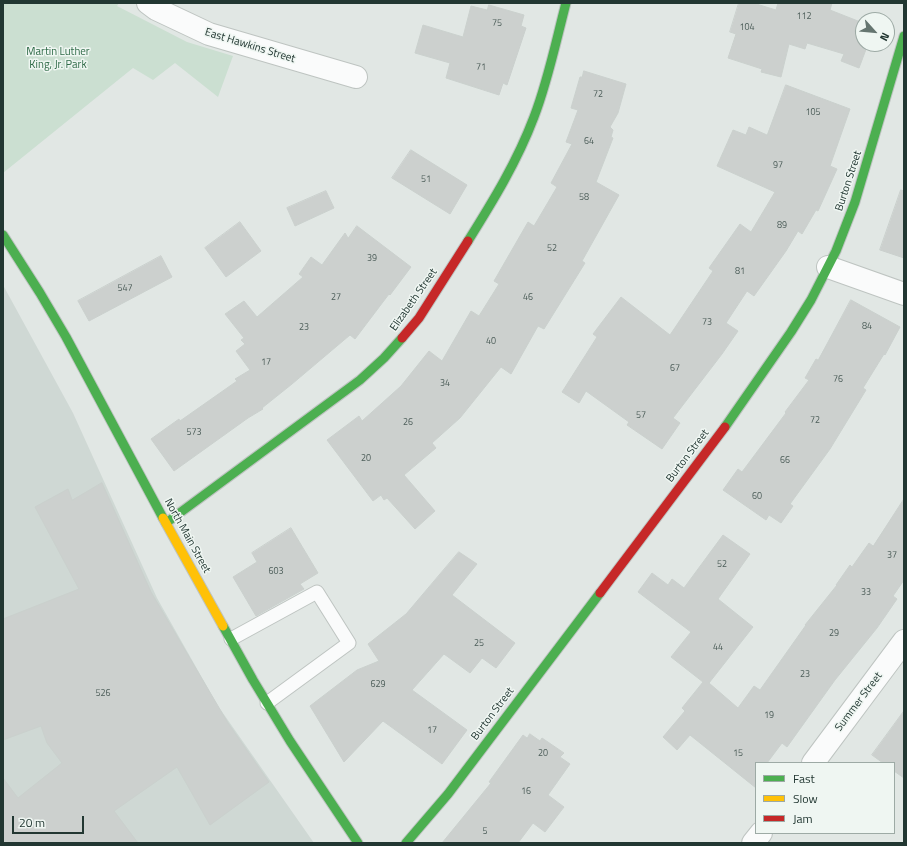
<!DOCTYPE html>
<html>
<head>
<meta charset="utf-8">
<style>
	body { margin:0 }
	#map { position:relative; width:907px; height:846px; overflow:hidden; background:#e1e7e4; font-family:"Titillium Web",sans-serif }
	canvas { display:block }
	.frame { position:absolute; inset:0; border:4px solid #223732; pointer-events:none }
	.legend { position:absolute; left:755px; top:762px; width:140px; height:72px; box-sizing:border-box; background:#eff6f2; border:1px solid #9daaa5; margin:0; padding:5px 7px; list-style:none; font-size:12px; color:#223732 }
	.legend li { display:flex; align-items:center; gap:8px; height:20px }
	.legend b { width:20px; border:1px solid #9daaa5 }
	.north { position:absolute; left:855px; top:12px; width:40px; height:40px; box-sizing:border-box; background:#eff6f2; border:1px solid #9daaa5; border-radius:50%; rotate:117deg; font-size:11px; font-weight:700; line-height:16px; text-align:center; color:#223732 }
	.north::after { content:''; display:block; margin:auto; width:14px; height:18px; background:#657570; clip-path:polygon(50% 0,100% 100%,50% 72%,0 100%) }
	.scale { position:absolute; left:12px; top:816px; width:72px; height:18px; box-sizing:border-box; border:2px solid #223732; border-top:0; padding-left:5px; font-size:12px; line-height:14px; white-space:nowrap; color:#223732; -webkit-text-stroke:3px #eff6f2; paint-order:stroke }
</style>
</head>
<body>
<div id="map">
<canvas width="907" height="846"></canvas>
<div class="frame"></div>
<ul class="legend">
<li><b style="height:5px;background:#4caf50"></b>Fast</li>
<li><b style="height:5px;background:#ffc107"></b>Slow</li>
<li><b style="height:5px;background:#c62828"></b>Jam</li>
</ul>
<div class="north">N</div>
<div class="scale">20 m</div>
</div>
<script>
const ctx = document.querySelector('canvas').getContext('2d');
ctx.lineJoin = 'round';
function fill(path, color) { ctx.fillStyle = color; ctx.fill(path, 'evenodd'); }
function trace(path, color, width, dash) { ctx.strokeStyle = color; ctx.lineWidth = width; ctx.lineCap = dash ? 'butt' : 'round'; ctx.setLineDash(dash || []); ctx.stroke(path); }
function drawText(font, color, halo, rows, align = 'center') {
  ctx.font = font + ' "Titillium Web",sans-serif'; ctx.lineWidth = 3; ctx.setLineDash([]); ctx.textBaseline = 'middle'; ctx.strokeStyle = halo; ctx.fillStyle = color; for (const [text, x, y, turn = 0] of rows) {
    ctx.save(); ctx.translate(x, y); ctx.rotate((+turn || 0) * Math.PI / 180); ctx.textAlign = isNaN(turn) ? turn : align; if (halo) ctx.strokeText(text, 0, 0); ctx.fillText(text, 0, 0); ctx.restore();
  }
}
const built = new Path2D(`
	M3,285L73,413L157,598L218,706L314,843H3Z`);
const green = new Path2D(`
	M3,3H119L117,6L187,42L233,56L218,97L175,63L153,80L133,68L3,173Z`);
const building = new Path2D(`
	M739,3H753L776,10L778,3H832L830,10L863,23V44H868L859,68L841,61L844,54L807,43L805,49L789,44L781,77L761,72L762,69L728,58L736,34L730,32Z
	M489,5L524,15L521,26L526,28L507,85L503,83L499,95L446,78L450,63L415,53L423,25L463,37L471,6L487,10Z
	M584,71L626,84L618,113L610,127L613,130L611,137L613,138L596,182L619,195L582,261L585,263L544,329L538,326L511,374L501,367L460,418L432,443L436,448L404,475L435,511L415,529L387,498L384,500L381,495L373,501L327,440L359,416L362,421L401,386L429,351L442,361L471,311L479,316L499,284L494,281L528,222L534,226L557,187L551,183L572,144L566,142L578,110L571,108L580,77H582Z
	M786,85L850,109L830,166L837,169L818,211L816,210L802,234L798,231L786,251L754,296L747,291L726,323L738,331L722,354L673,418L680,423L662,449L627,425L629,422L586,391L579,403L562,392L597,337L593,334L621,297L670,335L713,271L709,268L740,224L751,232L775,192L717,166L733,130L746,135L749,127L767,135Z
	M411,150L467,185L450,214L392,178Z
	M901,190L904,191V258L880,250Z
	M326,191L334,208L295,226L287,208Z
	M240,222L261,251L226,277L205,248Z
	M357,226L411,267L390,295L389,294L355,339L350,335L292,384L262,408L263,409L248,418L174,471L151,439L179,419L180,421L237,381L235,379L250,370L236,351L245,344L241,340L244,338L225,314L244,301L257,317L303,277L299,274L311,257L322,265L345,233L348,238Z
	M161,256L172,277L89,321L78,301Z
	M851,300L900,327L885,355L884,354L863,388L866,390L830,449L790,504L793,506L781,523L769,515L766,520L723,490L738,469L742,472L786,413L785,412L809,380L805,378L816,359L818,360Z
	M102,483L151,592L228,723L269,782L210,825L177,767L114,811L138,843H3V778L18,798L62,763L47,743L41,726L3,740V619L79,589L35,507L68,489L72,500Z
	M904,499V580L893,596L897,599L877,628L835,680L787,747L782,743L767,763H756V788L690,735L677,750L663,737L685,711L682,708L703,682L671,657L691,632L638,592L652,573L668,585L672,579L684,588L723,535L750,554L718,599L753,627L709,683L738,708L754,686L760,690L806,625H805L837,585H836L850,565L852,567L869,543L873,546Z
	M291,528L318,573L300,584L304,589L256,616L233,577L257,562L252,553Z
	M459,552L477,564L452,595L515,643L496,668L482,658L470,673L444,654L412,690L467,730L442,764L383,721L344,762L310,706L357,670L379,661L368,644L406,614Z
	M904,711V778L894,771V763H883L872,755Z
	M530,734L540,741L542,738L564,753L560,757L570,764L548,795L564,807L545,832L533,823L518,843H442L491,783L489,782L523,735L527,738Z`);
const lane = new Path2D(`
	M231,639L317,592L349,643L267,703`);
const street = new Path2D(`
	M148,3L156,9L209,34L356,77
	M828,267L904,294
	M813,763L904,641
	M753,843L761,833`);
const fast = new Path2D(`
	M3,235L40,293L66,337L163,518
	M468,241C493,201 517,162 534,117C548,81 556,41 566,3
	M725,427L791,332L811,300L836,251L855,202L904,36
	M166,523L360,380L384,358L402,338
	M223,626L253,680L290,741L358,843
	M406,843L448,794L600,593`);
const slow = new Path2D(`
	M163,518L223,626`);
const jam = new Path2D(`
	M402,338L419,318L468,241
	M600,593L725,427`);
const numberNames = [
	["112",804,17],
	["75",497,24],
	["104",747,28],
	["71",481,68],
	["72",598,95],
	["105",813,113],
	["64",589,142],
	["97",778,166],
	["51",426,180],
	["58",584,198],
	["89",782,226],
	["52",552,249],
	["39",372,259],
	["81",740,272],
	["547",125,289],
	["27",336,298],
	["46",528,298],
	["73",707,323],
	["84",867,327],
	["23",304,328],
	["40",491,342],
	["17",266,363],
	["67",675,369],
	["76",838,380],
	["34",445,384],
	["57",641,416],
	["72",815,421],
	["26",408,423],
	["573",194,433],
	["20",366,459],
	["66",785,461],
	["60",757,497],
	["37",892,556],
	["52",722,565],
	["603",276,572],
	["33",866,593],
	["29",834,634],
	["25",479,644],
	["44",718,648],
	["23",805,675],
	["629",378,685],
	["526",103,694],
	["19",769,716],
	["17",432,731],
	["20",543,754],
	["15",738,754],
	["16",526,792],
	["5",485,832]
];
const streetNames = [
	["East Hawkins Street",250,46,17],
	["Burton Street",849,181,-72],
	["Elizabeth Street",414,300,-55],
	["Burton Street",688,456,-53],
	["North Main Street",187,536,61],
	["Summer Street",859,702,-53],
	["Burton Street",493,714,-53]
];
const parkNames = [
	["Martin Luther",58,52],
	["King, Jr. Park",58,65]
];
fill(built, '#cfd8d4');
fill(green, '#cbdfd1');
fill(building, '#ccd0ce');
trace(building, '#cad0cd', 1);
trace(lane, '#bec4c1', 15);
trace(street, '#bec4c1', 24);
trace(fast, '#bec4c1', 11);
trace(slow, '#bec4c1', 11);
trace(jam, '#bec4c1', 11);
trace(lane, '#fafbfb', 13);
trace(street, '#fafbfb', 22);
trace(fast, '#4caf50', 9);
trace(slow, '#ffc107', 9);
trace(jam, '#c62828', 9);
drawText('9px', '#4c5d59', null, numberNames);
drawText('11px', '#223732', '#eff6f2', streetNames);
drawText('11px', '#2f6a47', '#eff6f2', parkNames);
</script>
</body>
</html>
